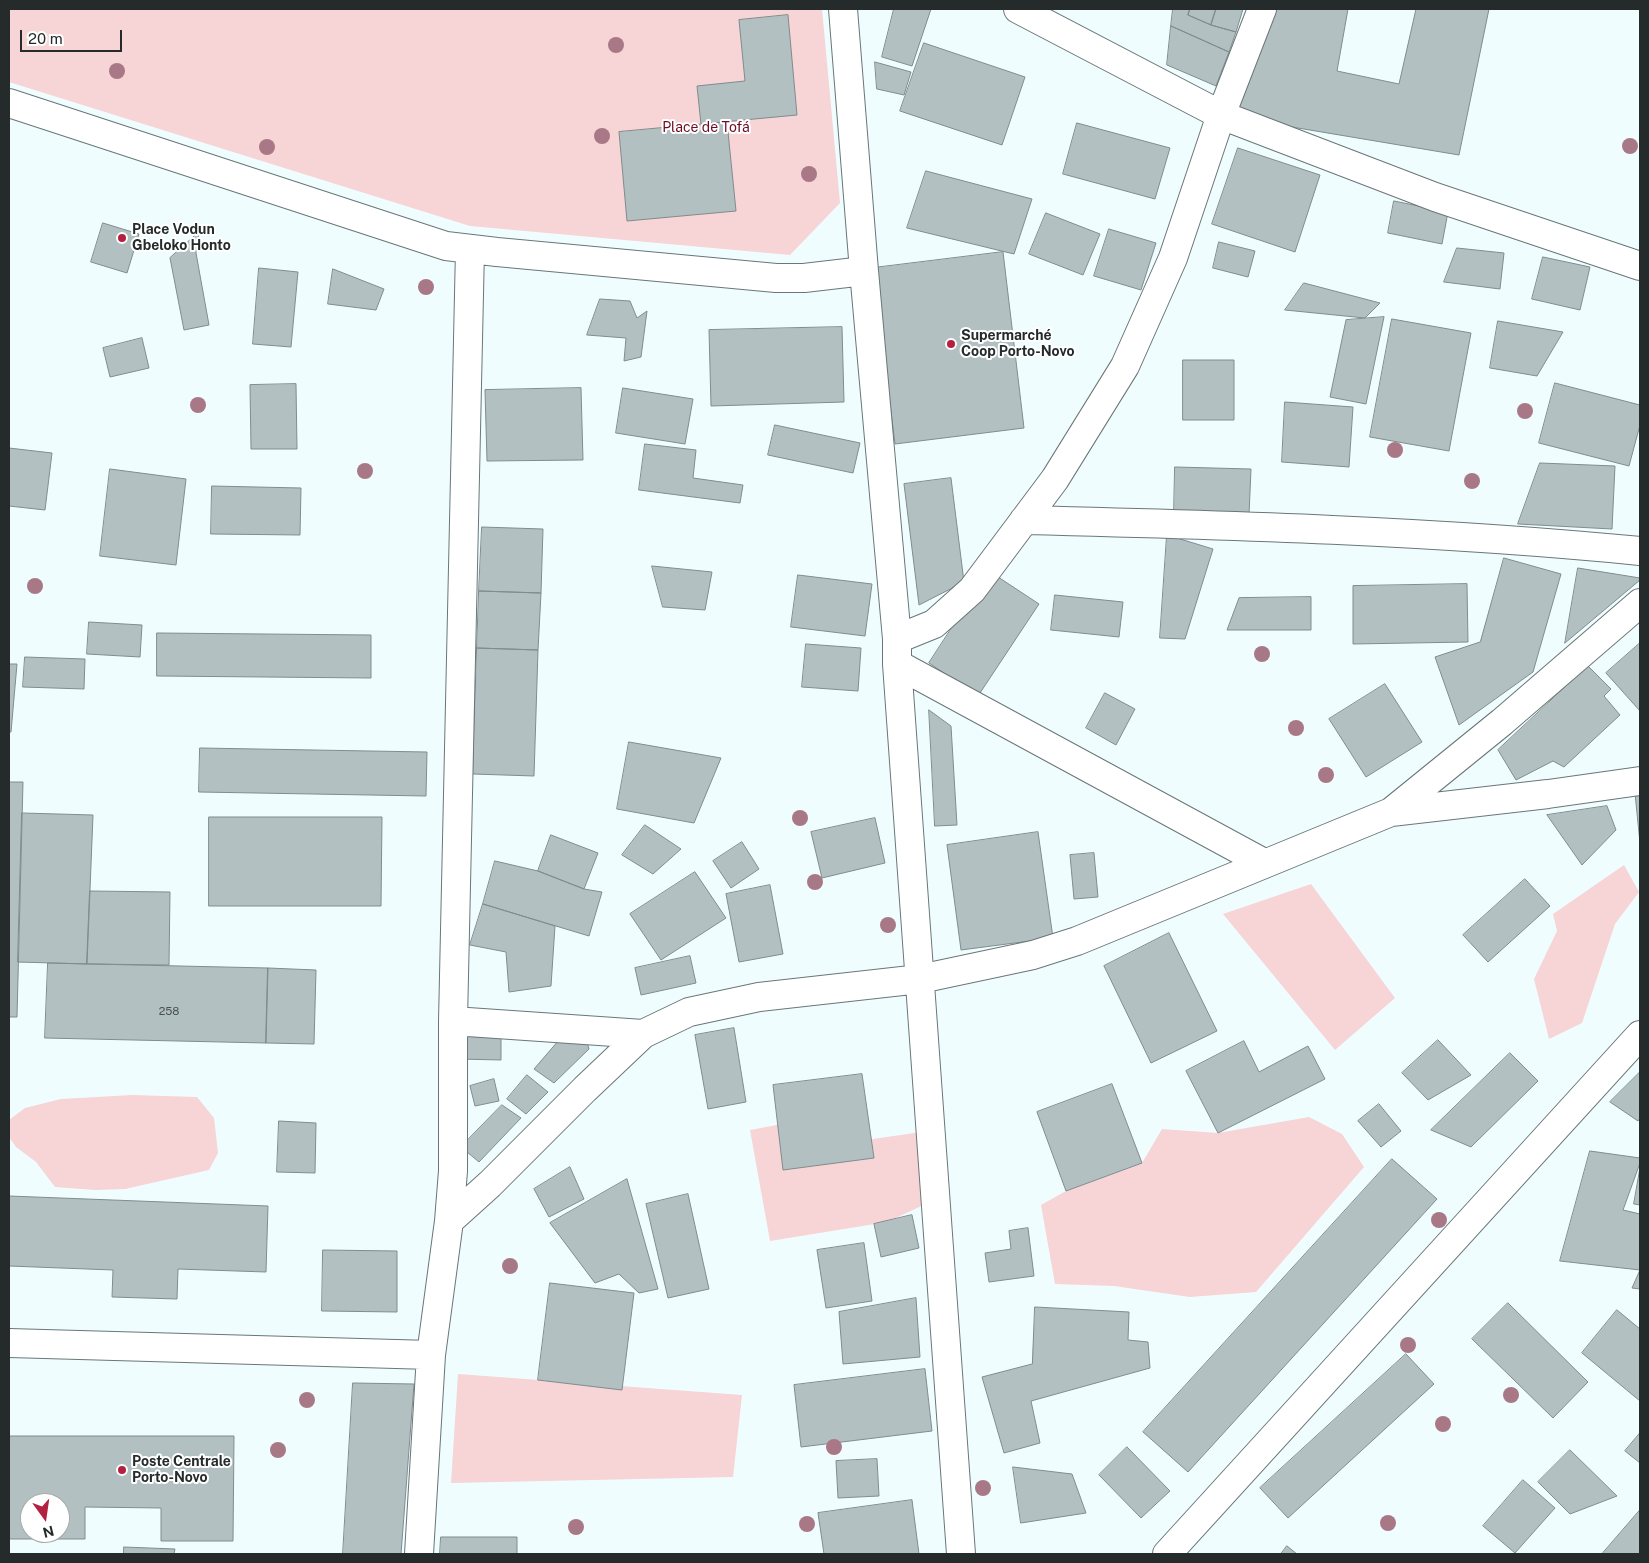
<!DOCTYPE html>
<html>
<head>
<meta charset="utf-8">
<style>
	body { margin:0 }
	#map { position:relative; width:1649px; height:1563px; overflow:hidden; background:#f0fdff; font-family:"Public Sans",sans-serif }
	canvas { display:block }
	.frame { position:absolute; inset:0; border:10px solid #252a2a; pointer-events:none }
	.north { position:absolute; left:20px; top:1493px; width:50px; height:50px; box-sizing:border-box; background:#fff; border:1px solid #a8aaaa; border-radius:50%; rotate:166deg; font-size:14px; font-weight:700; line-height:20px; text-align:center; color:#252a2a }
	.north::after { content:''; display:block; margin:auto; width:18px; height:22px; background:#b32140; clip-path:polygon(50% 0,100% 100%,50% 72%,0 100%) }
	.scale { position:absolute; left:20px; top:30px; width:102px; height:22px; box-sizing:border-box; border:2px solid #252a2a; border-top:0; padding-left:6px; font-size:15px; line-height:18px; white-space:nowrap; color:#252a2a; -webkit-text-stroke:4px #fff; paint-order:stroke }
</style>
</head>
<body>
<div id="map">
<canvas width="1649" height="1563"></canvas>
<div class="frame"></div>
<div class="north">N</div>
<div class="scale">20 m</div>
</div>
<script>
const ctx = document.querySelector('canvas').getContext('2d');
ctx.lineJoin = 'round';
function fill(path, color) { ctx.fillStyle = color; ctx.fill(path, 'evenodd'); }
function trace(path, color, width, dash) { ctx.strokeStyle = color; ctx.lineWidth = width; ctx.lineCap = dash ? 'butt' : 'round'; ctx.setLineDash(dash || []); ctx.stroke(path); }
function drawText(font, color, halo, rows, align = 'center') {
  ctx.font = font + ' "Public Sans",sans-serif'; ctx.lineWidth = 4; ctx.setLineDash([]); ctx.textBaseline = 'middle'; ctx.strokeStyle = halo; ctx.fillStyle = color; for (const [text, x, y, turn = 0] of rows) {
    ctx.save(); ctx.translate(x, y); ctx.rotate((+turn || 0) * Math.PI / 180); ctx.textAlign = isNaN(turn) ? turn : align; if (halo) ctx.strokeText(text, 0, 0); ctx.fillText(text, 0, 0); ctx.restore();
  }
}
const green = new Path2D(`
	M9,9H822L840,203L790,255L470,226L9,82Z
	M1624,865L1639,892L1615,924L1582,1023L1549,1039L1534,979L1557,931L1553,914Z
	M1311,884L1395,998L1335,1050L1223,914Z
	M132,1095L197,1097L214,1118L218,1153L209,1170L125,1189L95,1190L55,1187L36,1162L16,1147L9,1137V1120L25,1108L61,1099Z
	M1309,1117L1342,1134L1364,1167L1256,1292L1190,1297L1114,1286L1055,1284L1041,1205L1066,1191L1142,1163L1162,1129L1218,1133Z
	M782,1124L839,1144L921,1132L928,1203L887,1222L770,1241L750,1130Z
	M458,1374L742,1395L733,1477L451,1483Z`);
const building = new Path2D(`
	M894,9H931L912,66L882,57Z
	M1173,9H1190L1188,15L1211,25L1236,32L1229,52L1171,26Z
	M1190,9H1216L1211,25L1188,15Z
	M1216,9H1243L1236,32L1211,25Z
	M1269,9H1348L1337,71L1399,84L1416,9H1489L1459,155L1226,116Z
	M788,15L797,115L701,124L697,86L745,81L739,20Z
	M1171,26L1229,52L1216,86L1167,65Z
	M924,43L1025,77L1002,145L900,111Z
	M875,62L911,72L904,95L877,89Z
	M727,122L736,211L627,221L619,132Z
	M1077,123L1170,148L1155,199L1063,174Z
	M1238,148L1320,175L1295,252L1212,224Z
	M926,171L1032,199L1014,254L907,228Z
	M1394,201L1448,212L1442,244L1388,233Z
	M1046,213L1100,234L1083,275L1029,254Z
	M103,223L139,234L127,273L91,262Z
	M1109,229L1156,243L1141,290L1094,276Z
	M199,232L196,253L209,325L184,330L170,258Z
	M1219,242L1255,251L1248,277L1213,268Z
	M1457,248L1504,253L1500,289L1444,282Z
	M1003,252L1024,428L895,444L873,268Z
	M1543,257L1590,267L1580,310L1532,299Z
	M259,268L298,272L291,347L253,344Z
	M333,269L384,289L376,310L328,304Z
	M1304,283L1380,303L1365,318L1285,310Z
	M600,299L630,301L637,318L647,311L641,357L624,361L626,338L587,335Z
	M1384,317L1366,404L1330,397L1346,320Z
	M1392,319L1471,333L1449,451L1370,437Z
	M1498,321L1563,332L1537,376L1490,368Z
	M842,327L844,402L711,406L709,330Z
	M142,338L149,368L110,377L103,348Z
	M1183,360H1234V420H1183Z
	M1555,383L1640,405V425L1629,466L1539,443Z
	M296,384L297,449H251L250,385Z
	M581,388L583,460L487,461L485,390Z
	M623,388L693,399L685,444L616,433Z
	M1285,402L1353,407L1349,467L1282,462Z
	M775,425L860,443L853,473L768,455Z
	M645,444L696,450L693,478L743,485L740,503L639,490Z
	M9,448L52,453L45,510L9,506Z
	M1540,463L1615,466L1612,529L1518,524Z
	M1175,467L1251,469L1249,515L1174,513Z
	M110,469L186,479L176,565L100,556Z
	M951,478L964,582L919,605L904,484Z
	M212,486L301,488L300,535L211,534Z
	M482,527L543,529L541,593L479,591Z
	M1167,535L1213,549L1185,639L1160,638Z
	M1504,558L1561,574L1533,672L1459,725L1435,657L1480,642Z
	M652,566L712,572L705,610L663,607Z
	M1578,568L1640,578V580L1565,643Z
	M989,571L1039,604L978,696L929,663Z
	M798,575L872,584L865,636L791,627Z
	M1467,584L1468,642L1353,644V586Z
	M479,591L541,593L538,650L477,648Z
	M1055,595L1123,602L1119,637L1051,630Z
	M1311,597V630H1227L1239,598Z
	M89,622L142,625L140,657L87,654Z
	M157,633L371,635V678L157,676Z
	M1640,643V711L1606,673Z
	M806,644L861,648L858,691L802,687Z
	M477,648L538,650L534,776L473,774Z
	M25,657L85,659L84,689L23,687Z
	M9,664H17L11,732H9Z
	M1588,666L1611,689L1604,696L1620,715L1564,767L1553,761L1516,780L1498,750Z
	M1385,684L1422,742L1366,777L1329,719Z
	M1105,693L1135,709L1116,745L1086,728Z
	M929,710L951,726L957,825L935,826Z
	M629,742L721,758L694,823L617,809Z
	M200,748L427,752L426,796L199,792Z
	M9,782H23L17,1017H9Z
	M1640,792V843L1635,793Z
	M1607,806L1616,830L1582,865L1547,815Z
	M22,813L93,815L87,964L18,962Z
	M209,817H382L381,906H209Z
	M875,818L885,863L822,878L811,832Z
	M645,825L681,849L653,874L622,855Z
	M1038,832L1053,938L961,950L947,845Z
	M551,835L598,853L584,889L538,871Z
	M742,842L759,869L731,888L713,861Z
	M1094,853L1098,897L1074,899L1070,855Z
	M495,861L538,871L584,889L602,892L589,936L483,904Z
	M695,872L726,918L661,960L630,914Z
	M1525,879L1550,906L1488,962L1463,935Z
	M770,885L783,954L739,962L726,894Z
	M90,891L170,892L169,965L87,964Z
	M483,904L555,926L551,986L509,992L506,952L470,945Z
	M1169,933L1217,1031L1151,1063L1104,966Z
	M690,956L696,983L641,995L635,968Z
	M48,963L268,968L266,1043L45,1038Z
	M268,968L316,970L314,1044L266,1043Z
	M734,1028L746,1102L708,1109L695,1035Z
	M458,1034L501,1035V1060L458,1059Z
	M586,1038L589,1049L554,1083L534,1069L559,1040Z
	M1438,1040L1471,1075L1428,1100L1402,1073Z
	M1244,1041L1259,1072L1308,1046L1325,1079L1218,1133L1186,1071Z
	M1510,1053L1538,1081L1471,1147L1431,1130Z
	M1640,1072V1118L1638,1121L1610,1102Z
	M862,1074L874,1158L783,1170L773,1085Z
	M527,1075L548,1092L526,1114L507,1099Z
	M494,1079L499,1101L475,1106L470,1086Z
	M1112,1084L1142,1163L1066,1191L1037,1112Z
	M1379,1104L1401,1131L1381,1147L1358,1121Z
	M502,1105L521,1118L479,1162L461,1147Z
	M279,1121L316,1123L315,1173L277,1172Z
	M1590,1151L1640,1158V1163L1623,1210L1640,1214V1289L1632,1288L1640,1270L1560,1261Z
	M1392,1159L1437,1199L1188,1472L1143,1432Z
	M570,1167L584,1199L549,1217L534,1189Z
	M1640,1168V1205L1634,1204Z
	M627,1179L658,1289L639,1293L619,1274L595,1283L550,1223Z
	M688,1194L709,1289L668,1298L646,1204Z
	M9,1196L268,1206L266,1272L178,1269L177,1299L112,1297L113,1270L9,1266Z
	M912,1215L919,1248L881,1257L874,1224Z
	M1028,1228L1034,1276L989,1282L985,1253L1011,1249L1009,1231Z
	M864,1243L872,1301L826,1308L817,1250Z
	M323,1250L397,1251V1312L322,1311Z
	M550,1283L634,1293L622,1390L538,1380Z
	M916,1298L920,1357L843,1364L839,1312Z
	M1508,1303L1588,1382L1553,1418L1472,1339Z
	M1035,1307L1129,1312L1128,1340L1148,1342L1150,1368L1031,1401L1040,1443L1004,1453L982,1377L1032,1364Z
	M1617,1310L1640,1329V1401L1582,1353Z
	M1406,1354L1434,1384L1288,1518L1260,1488Z
	M925,1369L932,1431L801,1447L794,1385Z
	M353,1383L414,1384L401,1554H343Z
	M1640,1433V1463L1625,1451Z
	M10,1436H234L233,1541H161V1508L85,1507V1539H9ZM30,1503H60V1533H30Z
	M1127,1447L1170,1491L1141,1518L1099,1475Z
	M1570,1450L1617,1496L1570,1514L1538,1482Z
	M877,1459L879,1496L838,1498L836,1461Z
	M1013,1467L1072,1474L1086,1513L1021,1523Z
	M1523,1480L1555,1508L1515,1553L1483,1526Z
	M912,1500L919,1554H824L818,1513Z
	M1640,1510V1554H1602Z
	M441,1537H517V1554H440Z
	M1287,1546L1297,1554H1281Z
	M124,1547L175,1549L174,1554H124Z`);
const street = new Path2D(`
	M843,9L864,271L897,639V664L961,1554
	M1018,9L1221,115L1435,197L1640,266
	M9,103L446,246L497,252L776,278H804L864,271
	M1024,520C1230,525 1435,531 1640,551
	M897,639L934,624L972,590L1055,479L1125,366L1173,258L1221,115L1262,9
	M897,664L1264,863
	M1391,812L1502,722L1640,603
	M453,1021L643,1034
	M449,1221L453,1171V1021L470,249
	M9,1343L431,1355
	M419,1554L431,1355L449,1221L490,1184L585,1089L643,1034L689,1012L759,997L920,979L1033,955L1077,941L1391,812L1548,794L1640,781`);
const secondary = new Path2D(`
	M1167,1554L1640,1035`);
const trees = [
	[616,45],
	[117,71],
	[602,136],
	[1630,146],
	[267,147],
	[809,174],
	[426,287],
	[198,405],
	[1525,411],
	[1395,450],
	[365,471],
	[1472,481],
	[35,586],
	[1262,654],
	[1296,728],
	[1326,775],
	[800,818],
	[815,882],
	[888,925],
	[1439,1220],
	[510,1266],
	[1408,1345],
	[1511,1395],
	[307,1400],
	[1443,1424],
	[834,1447],
	[278,1450],
	[983,1488],
	[1388,1523],
	[807,1524],
	[576,1527]
];
const markers = [
	[122,238,5,"#b32140"],
	[951,344,5,"#b32140"],
	[122,1470,5,"#b32140"]
];
const numberNames = [
	["258",169,1012]
];
const parkNames = [
	["Place de Tofá",706,128]
];
const poiNames = [
	["Place Vodun",132,230],
	["Gbeloko Honto",132,246],
	["Supermarché",961,336],
	["Coop Porto-Novo",961,352],
	["Poste Centrale",132,1462],
	["Porto-Novo",132,1478]
];
fill(green, '#f7d4d5');
fill(building, '#b3c0c1');
trace(building, '#808c8d', 1);
trace(street, '#6a7677', 30);
trace(secondary, '#6a7677', 30);
trace(street, '#fff', 28);
trace(secondary, '#fff', 28);
ctx.fillStyle = '#a97886';
for (const [x, y] of trees) { ctx.beginPath(); ctx.arc(x, y, 8, 0, 2 * Math.PI); ctx.fill(); }
for (const [x, y, r, color] of markers) { const dot = new Path2D(); dot.arc(x, y, r, 0, 2 * Math.PI); ctx.fillStyle = color; ctx.fill(dot); trace(dot, '#fff', 2); }
drawText('11px', '#485050', null, numberNames);
drawText('14px', '#6f0c23', '#fff', parkNames);
drawText('bold 14px', '#252a2a', '#fff', poiNames, 'left');
</script>
</body>
</html>
